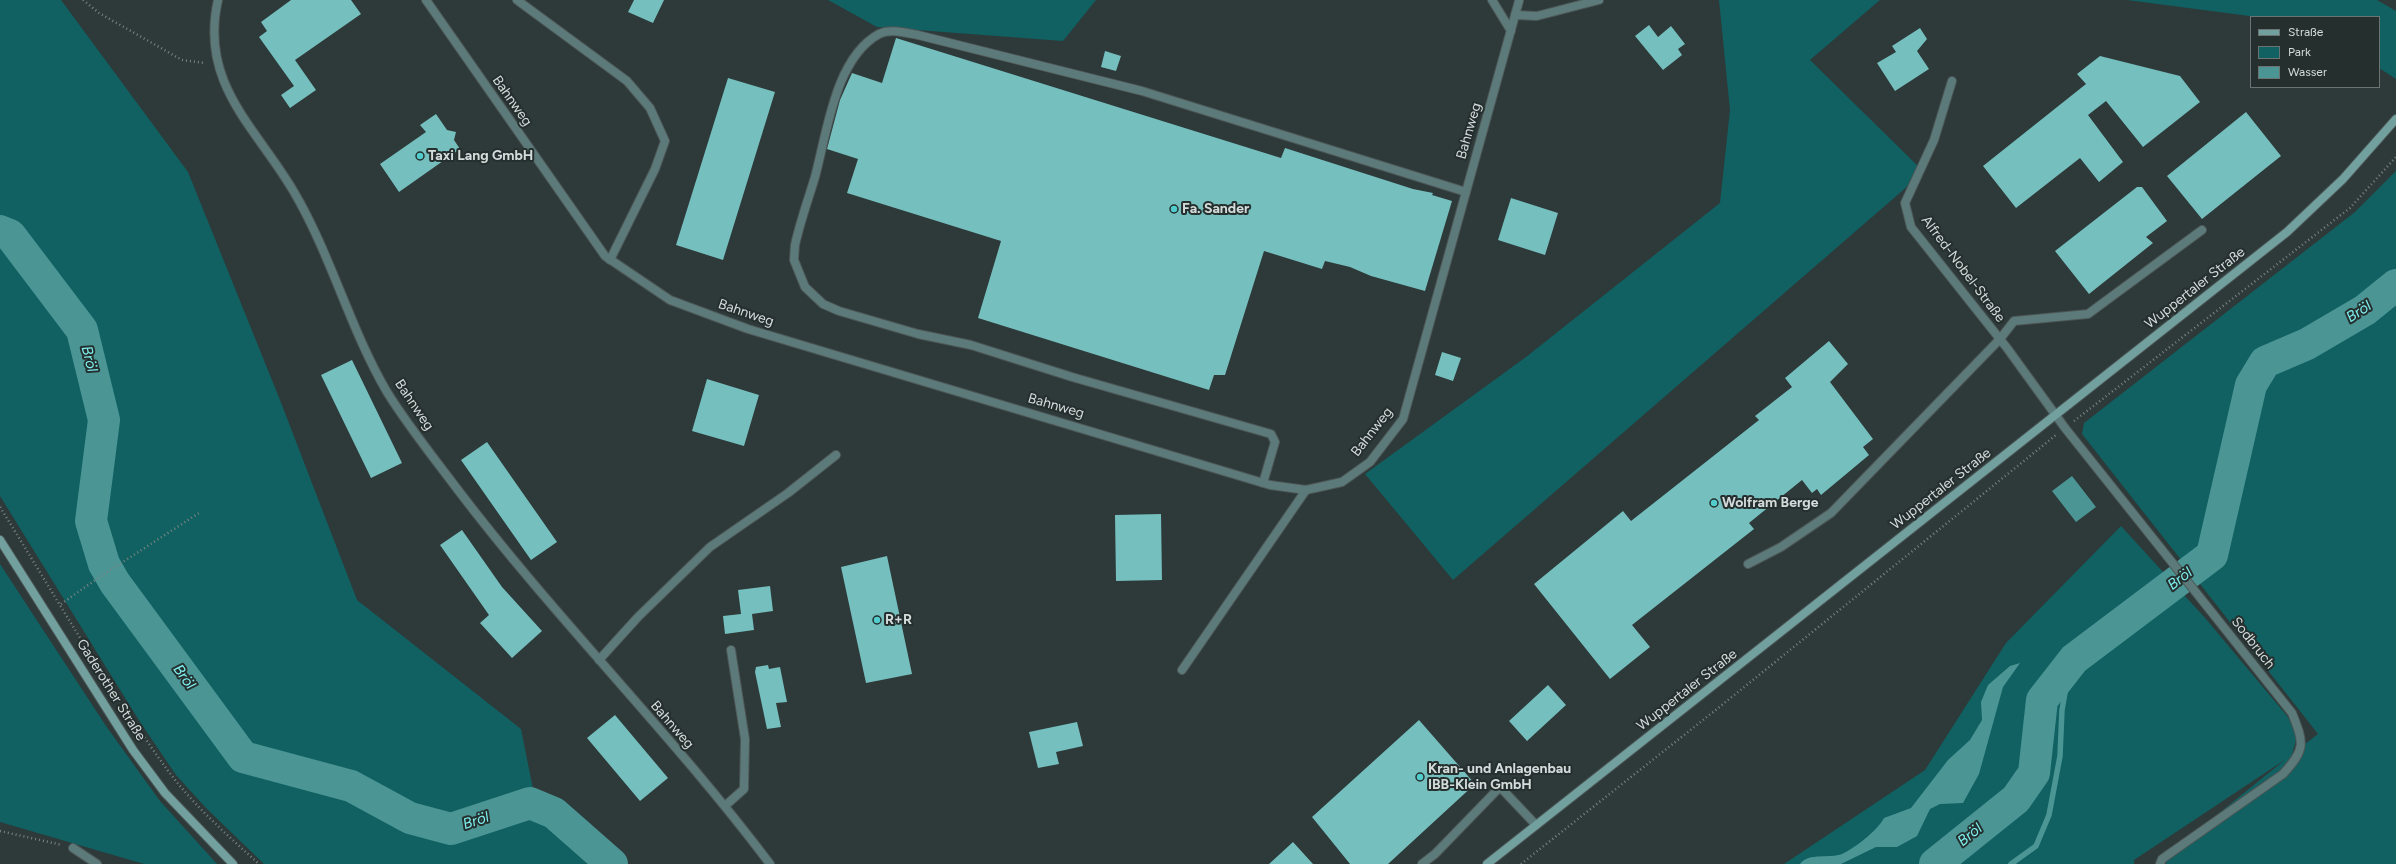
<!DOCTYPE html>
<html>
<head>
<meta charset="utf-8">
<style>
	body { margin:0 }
	#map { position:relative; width:2396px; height:864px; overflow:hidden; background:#2e3939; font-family:Figtree,sans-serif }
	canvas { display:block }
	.legend { position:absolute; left:2250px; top:16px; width:130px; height:72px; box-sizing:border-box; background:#242f2e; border:1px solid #6a7473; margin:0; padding:5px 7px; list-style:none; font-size:12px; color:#d4dbdb }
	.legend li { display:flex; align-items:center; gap:8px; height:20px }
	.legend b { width:20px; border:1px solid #6a7473 }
</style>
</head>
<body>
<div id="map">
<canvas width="2396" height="864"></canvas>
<ul class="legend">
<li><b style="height:5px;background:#71a09f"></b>Straße</li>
<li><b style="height:11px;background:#116162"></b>Park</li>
<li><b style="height:11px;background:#4c9595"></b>Wasser</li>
</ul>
</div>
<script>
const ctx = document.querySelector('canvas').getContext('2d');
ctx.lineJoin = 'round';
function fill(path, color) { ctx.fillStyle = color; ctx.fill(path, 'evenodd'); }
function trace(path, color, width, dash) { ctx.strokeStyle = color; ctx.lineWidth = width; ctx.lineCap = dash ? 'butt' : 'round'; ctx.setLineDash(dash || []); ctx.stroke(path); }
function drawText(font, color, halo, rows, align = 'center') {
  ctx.font = font + ' Figtree,sans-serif'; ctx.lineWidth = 4; ctx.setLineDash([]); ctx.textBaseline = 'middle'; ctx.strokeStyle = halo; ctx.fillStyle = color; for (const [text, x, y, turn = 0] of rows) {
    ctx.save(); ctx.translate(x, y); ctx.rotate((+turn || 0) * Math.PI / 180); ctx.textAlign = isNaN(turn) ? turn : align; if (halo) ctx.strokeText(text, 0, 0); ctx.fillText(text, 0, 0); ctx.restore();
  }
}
const green = new Path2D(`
	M0,0H61L188,172L280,400L357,600L521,729L534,794L604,864H264L207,809L176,775L140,722L0,496Z
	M828,0H1096L1063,41L877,27Z
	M1719,0H1880L1810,60L1924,172L1453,580L1365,474L1526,357L1720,203L1730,110Z
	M2127,0H2377L2396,11V79L2379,68V17H2257Z
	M2396,171V864H2167L2162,859L2286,759L2134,860V864H1784L1925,770L2006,643L2121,526L2206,619L2288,717L2297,737L2292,754L2318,734L2082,434L2084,423L2355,212Z
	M0,564L106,726L160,801L217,864H144L0,822Z`);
const water = new Path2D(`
	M2072,476L2096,507L2076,522L2052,491Z
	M2020,663L2003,687L1979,774L1963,803L1940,804L1930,809L1917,836L1897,847H1876L1841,864H1800C1809,852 1830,859 1842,854C1855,848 1878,830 1884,818L1911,808L1948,760L1970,740L1982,720L1981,702L1988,685L2010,666Z`);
const stream = new Path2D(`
	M2011,864L2036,846L2049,815L2060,756L2062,710L2070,664`);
const river = new Path2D(`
	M0,231L10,235L82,330L104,420L91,521L104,564L115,583L243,757L351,786L410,818L451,829L530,803L554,813L612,864
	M1935,864L2016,799L2034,773L2042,700L2074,659L2212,555L2251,385L2265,362L2307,344L2365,310L2396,285`);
const building = new Path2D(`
	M291,0H351L361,14L295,60L316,90L290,108L281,95L294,86L259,37L267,31L261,22Z
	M634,0H664L653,23L628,12Z
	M1649,25L1658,37L1671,26L1685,44L1678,49L1682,55L1663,70L1635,36Z
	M1920,28L1927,39L1917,51L1929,69L1895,91L1877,63L1896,52L1892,46Z
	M896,38L1281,158L1285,148L1413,189L1433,193L1432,195L1452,201L1425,291L1371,276L1350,267L1325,261L1322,269L1264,251L1225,375H1214L1209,390L978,318L1001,241L847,193L858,159L827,149L840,100L852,73L882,83Z
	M1105,51L1121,56L1116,71L1101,67Z
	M2100,56L2180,76L2200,102L2143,147L2106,101L2088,115L2123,162L2099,182L2080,158L2016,208L1983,166L2086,84L2077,74Z
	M728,78L775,92L723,260L676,245Z
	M2246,112L2281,156L2202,219L2167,176Z
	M436,114L447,130L456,132L454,140L460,149L399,192L380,164L426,132L420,125Z
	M2137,187H2142L2167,221L2146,237L2153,243L2089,294L2055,251Z
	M1511,198L1558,213L1545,255L1498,240Z
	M1829,341L1848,364L1830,382L1873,439L1863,447L1869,455L1821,495L1817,489L1812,493L1802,480L1749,523L1754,529L1632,625L1650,647L1610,679L1534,584L1623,511L1631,521L1759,420L1755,416L1792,387L1785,378Z
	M1442,352L1461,358L1453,381L1435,375Z
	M352,360L402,463L371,478L321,375Z
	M707,379L759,395L744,446L692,431Z
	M487,442L557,542L531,560L461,460Z
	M1161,514L1162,580L1116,581L1115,515Z
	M462,530L502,587L542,631L512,658L480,623L489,615L440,545Z
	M887,556L912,674L866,683L841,567Z
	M770,586L773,611L752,614L754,630L725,634L723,616L741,614L738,590Z
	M768,665L769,669L780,667L787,702L776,703L781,727L767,729L755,672L756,667Z
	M1548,685L1566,705L1527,741L1509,721Z
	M615,715L668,778L640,801L587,738Z
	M1419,720L1475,784L1388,864H1350L1312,817Z
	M1077,722L1083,746L1056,752L1059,764L1038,768L1029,732Z
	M1293,842L1313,864H1269Z`);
const path = new Path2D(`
	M83,0L99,13L182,60L205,63
	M2074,421L2350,208L2396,157
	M0,507C54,594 106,685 166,768C192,804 226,834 259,864
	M61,604L101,576L199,513
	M0,831L62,845
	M1521,864L1717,709L2056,435`);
const lane = new Path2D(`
	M517,0L627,81L650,108L665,141L655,169L610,260
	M1515,15L1537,16L1599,0
	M1263,483L1275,442L1271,434L1072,377L971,345L918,334L839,311L823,304L805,287L794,260L795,245C800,222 808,200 815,177C827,133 835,58 879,34C890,28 906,33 918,35L1142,91L1466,192
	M1748,564L1781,547L1831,513L2000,339L2014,321L2088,314L2202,230
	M1182,670L1306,490`);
const street = new Path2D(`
	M218,0C199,84 256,127 294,192C331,255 350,329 387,392C408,426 434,458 458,490C556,619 672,734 770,864
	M426,0L605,256L670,300L748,329L1270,485L1306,490L1342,482L1370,462L1403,419L1519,1
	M1492,0L1511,31
	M1952,81L1934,140L1905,203L1911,227L2007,348L2065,428L2292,713C2304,743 2306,749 2283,774L2162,859L2160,864
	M599,660L638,617L710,547L788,493L836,455
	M726,805L744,789L745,739L731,650
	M73,848L97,864
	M1422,864L1435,854L1500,787L1536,825`);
const secondary = new Path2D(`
	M0,540L133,750L165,793L233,864
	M1487,864L2287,232L2343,179L2396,119`);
const markers = [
	[420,156,4,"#52cdcd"],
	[1174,209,4,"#52cdcd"],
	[1714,503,4,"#52cdcd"],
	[877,620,4,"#52cdcd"],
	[1420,777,4,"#52cdcd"]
];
const streetNames = [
	["Bahnweg",512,101,55],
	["Bahnweg",1469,131,-74],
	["Alfred-Nobel-Straße",1963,269,53],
	["Wuppertaler Straße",2195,288,-38],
	["Bahnweg",746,313,19],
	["Bahnweg",414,405,56],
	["Bahnweg",1056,406,16],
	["Bahnweg",1372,432,-52],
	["Wuppertaler Straße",1941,489,-38],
	["Sodbruch",2253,643,52],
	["Gaderother Straße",111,690,58],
	["Wuppertaler Straße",1687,690,-38],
	["Bahnweg",672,725,49]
];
const poiNames = [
	["Taxi Lang GmbH",428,156],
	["Fa. Sander",1182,209],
	["Wolfram Berge",1722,503],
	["R+R",885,620],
	["Kran- und Anlagenbau",1428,769],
	["IBB-Klein GmbH",1428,785]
];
const waterNames = [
	["Bröl",2359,312,-33],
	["Bröl",89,359,76],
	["Bröl",2180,579,-37],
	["Bröl",184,677,54],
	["Bröl",476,821,-18],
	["Bröl",1970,835,-39]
];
fill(green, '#116162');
fill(water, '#4c9595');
trace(stream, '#4c9595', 5.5);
trace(river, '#4c9595', 32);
fill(building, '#75bfbe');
trace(lane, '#4c5656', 10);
trace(street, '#4c5656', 10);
trace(secondary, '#4c5656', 10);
trace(path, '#7b8484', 2.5, [1, 3]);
trace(lane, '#5d7a7a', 8);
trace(street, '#5d7a7a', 8);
trace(secondary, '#71a09f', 8);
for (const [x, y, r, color] of markers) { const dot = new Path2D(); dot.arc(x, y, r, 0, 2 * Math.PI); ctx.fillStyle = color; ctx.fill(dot); trace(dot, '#242f2e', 1.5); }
drawText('14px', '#d4dbdb', '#242f2e', streetNames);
drawText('bold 14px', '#d4dbdb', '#242f2e', poiNames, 'left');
drawText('italic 15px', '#7ff0f0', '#242f2e', waterNames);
</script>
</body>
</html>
